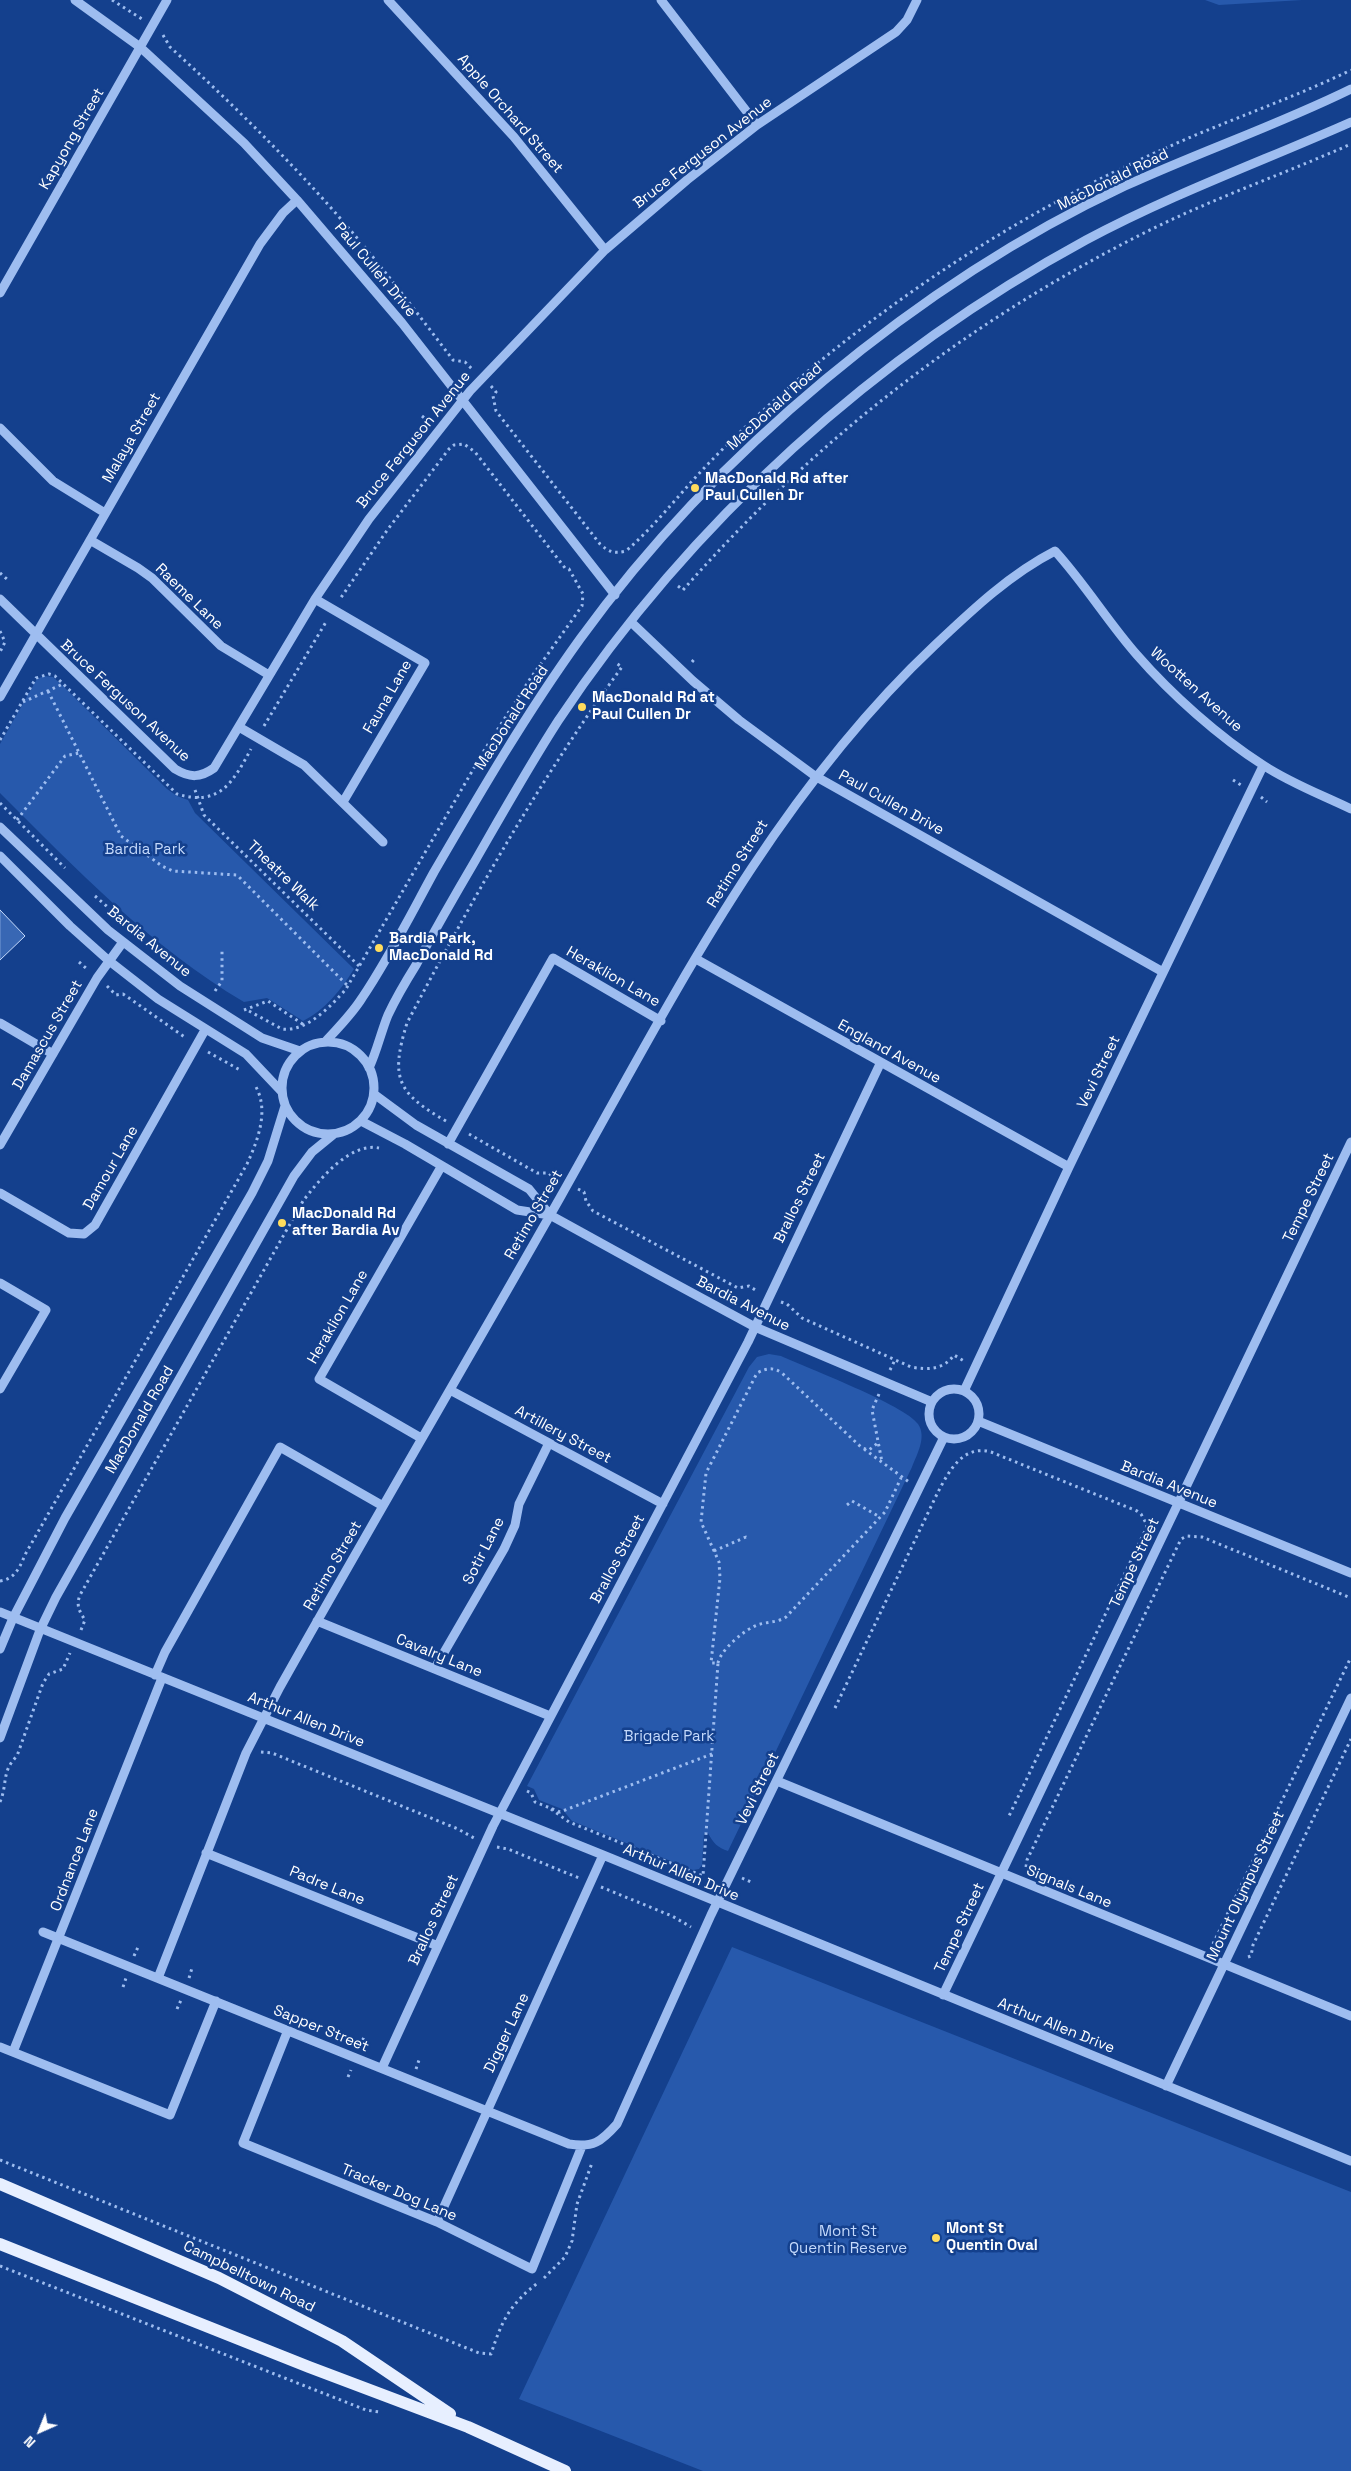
<!DOCTYPE html>
<html>
<head>
<meta charset="utf-8">
<style>
	body { margin:0 }
	#map { position:relative; width:1351px; height:2471px; overflow:hidden; background:#14408d; font-family:"Space Grotesk",sans-serif }
	canvas { display:block }
	.north { position:absolute; left:15px; top:2406px; width:50px; height:50px; -webkit-text-stroke:4px #14408d; paint-order:stroke; rotate:224deg; font-size:14px; font-weight:700; line-height:20px; text-align:center; color:#fff }
	.north::after { content:''; display:block; margin:auto; width:18px; height:22px; background:#fff; clip-path:polygon(50% 0,100% 100%,50% 72%,0 100%) }
</style>
</head>
<body>
<div id="map">
<canvas width="1351" height="2471"></canvas>
<div class="north">N</div>
</div>
<script>
const ctx = document.querySelector('canvas').getContext('2d');
ctx.lineJoin = 'round';
function fill(path, color) { ctx.fillStyle = color; ctx.fill(path, 'evenodd'); }
function trace(path, color, width, dash) { ctx.strokeStyle = color; ctx.lineWidth = width; ctx.lineCap = dash ? 'butt' : 'round'; ctx.setLineDash(dash || []); ctx.stroke(path); }
function drawText(font, color, halo, rows, align = 'center') {
  ctx.font = font + ' "Space Grotesk",sans-serif'; ctx.lineWidth = 5; ctx.setLineDash([]); ctx.textBaseline = 'middle'; ctx.strokeStyle = halo; ctx.fillStyle = color; for (const [text, x, y, turn = 0] of rows) {
    ctx.save(); ctx.translate(x, y); ctx.rotate((+turn || 0) * Math.PI / 180); ctx.textAlign = isNaN(turn) ? turn : align; if (halo) ctx.strokeText(text, 0, 0); ctx.fillText(text, 0, 0); ctx.restore();
  }
}
const green = new Path2D(`
	M1205,0H1302L1219,5Z
	M44,676L53,677L63,686L167,789L177,796L188,800L195,813L354,969C341,990 325,1010 303,1021L267,998L244,1002C151,947 76,869 0,793V744L37,679Z
	M769,1354L781,1356C807,1368 905,1405 918,1424C927,1437 917,1454 912,1467L728,1851C718,1848 713,1843 708,1833H704L702,1865L699,1869L693,1870L572,1821L562,1809L539,1800L534,1789L527,1786L749,1367L757,1357Z
	M732,1947L1351,2192V2471H703L519,2399Z`);
const building = new Path2D(`
	M0,910L25,936L0,960Z`);
const path = new Path2D(`
	M112,0L142,19
	M163,35L170,47C224,96 275,146 324,200C370,251 412,306 453,360L465,362L473,370
	M491,386L496,392L493,396L496,411L600,544C609,552 614,554 626,551C656,525 681,492 708,464C762,408 822,357 885,311C973,246 1068,191 1168,147C1228,120 1291,99 1351,70
	M422,416L429,422
	M0,573L8,580
	M678,586L683,590C816,439 968,321 1148,231C1214,198 1284,174 1351,144
	M0,631L5,642L0,652
	M692,662L696,657
	M48,691L121,836L162,866L173,871L237,875L348,986
	M23,702L63,684
	M264,726L326,622
	M0,740L36,678L49,674L55,676L177,794C220,807 233,782 251,749
	M1233,780L1241,785
	M195,790L204,815L360,967
	M1261,797L1267,802
	M0,803L65,868
	M17,820L65,756L79,753
	M95,896L134,930
	M79,962L87,969
	M107,986L116,995L123,994L129,998L186,1038
	M215,991L222,981V951
	M244,1010L268,1001L304,1025
	M249,1011L282,1029C307,1032 331,1006 346,989L485,749L530,679L582,606L583,594L569,569L565,568L475,452L464,444L454,445L449,449L388,529L340,599
	M208,1052L240,1070
	M446,1121C397,1093 390,1078 407,1023C471,901 540,779 622,667L616,663
	M469,1134L537,1173H549L554,1179
	M578,1189L584,1192L586,1201L593,1211L738,1288L749,1286L757,1291
	M781,1302L787,1304L802,1318L911,1367C928,1370 943,1370 954,1355L964,1361
	M890,1370L895,1360
	M879,1394L872,1410L882,1462
	M864,1449L909,1482
	M847,1505L852,1501L880,1517
	M714,1551L746,1537L748,1539
	M0,1581C16,1579 20,1566 26,1553L247,1164C258,1140 269,1111 256,1087
	M81,1630L85,1620C79,1611 76,1605 80,1595L303,1201C319,1180 350,1142 379,1148
	M718,1663C720,1651 742,1632 753,1627C763,1621 775,1624 786,1617L885,1512L901,1478
	M835,1708L937,1494C948,1473 962,1444 991,1452L1137,1511L1141,1514L1147,1525L1146,1529L1009,1816
	M261,1752L272,1753L458,1829L474,1838
	M527,1791L531,1793L535,1802L560,1812L712,1754
	M0,1802C8,1783 1,1772 17,1756L43,1683L49,1674L63,1669L70,1653
	M551,1809L569,1822L703,1876L718,1663H711L720,1578L719,1562L701,1522L706,1473L757,1373C767,1368 773,1367 782,1373L862,1448L869,1450L879,1442
	M497,1847L508,1849L579,1878
	M1026,1867L1027,1860L1181,1539L1187,1536L1202,1537L1351,1598
	M742,1878L751,1882
	M601,1887L672,1916L691,1927
	M1213,1944L1351,1657
	M134,1956L138,1947
	M1248,1957L1251,1956L1253,1945L1351,1739
	M189,1978L192,1968
	M123,1987L126,1978
	M177,2009L181,2000
	M360,2046L364,2037
	M416,2069L419,2060
	M348,2077L351,2070
	M0,2160L479,2353L491,2354C502,2320 510,2304 539,2282
	M0,2266L366,2410L379,2412
	M544,2278L565,2257L572,2241L577,2204L592,2163`);
const minor = new Path2D(`
	M75,0L140,47L244,143L297,200L402,323L615,595
	M388,0L514,137L605,250
	M661,0L757,125
	M0,293L167,0
	M0,428L53,481L105,513
	M90,540L138,568L152,578L221,646L269,675
	M0,599L175,769C190,778 200,778 214,768L315,599L369,519L470,391L605,250L687,180L757,125L896,32L907,20L917,0
	M315,599L425,663L343,802
	M631,622L693,681L739,720L815,776L1163,972
	M0,697L260,244L283,213L297,200
	M239,727L304,765L383,842
	M0,827L108,930L180,986L262,1038L300,1051
	M0,856L70,926L108,960L158,999L246,1054L281,1091
	M696,959L1069,1167
	M0,1023L53,1054
	M325,1042C338,1028 352,1014 362,998C389,958 411,914 434,872C480,793 526,714 580,639C714,454 918,283 1125,186C1199,152 1278,125 1351,89
	M282 1088a46 46 0 1 1 92 0a46 46 0 1 1-92 0Z
	M369,1068C377,1051 381,1032 388,1015C396,998 406,981 416,965C435,930 455,895 475,861C502,814 529,766 558,721C691,521 876,354 1086,240C1172,194 1263,161 1351,122
	M374,1094L416,1125L529,1189L550,1215L657,1274L755,1327L932,1402
	M361,1121L405,1144L517,1210L550,1215
	M448,1144L553,958L661,1021
	M0,1145L97,978L123,942
	M0,1193L69,1233L84,1234L95,1225L205,1030
	M0,1283L46,1310L0,1389
	M929 1414a25 25 0 1 1 50 0a25 25 0 1 1-50 0Z
	M450,1390L663,1504
	M964,1391L1069,1167L1263,766
	M978,1421L1351,1573
	M421,1438L319,1379L441,1167
	M0,1612L603,1855L1351,2161
	M317,1621L550,1716
	M0,1649L13,1618L65,1518L252,1193L268,1161L285,1106
	M435,1668L504,1549L515,1525L519,1504L549,1443
	M155,1675L165,1652L280,1447L383,1506
	M0,1738L40,1630L56,1597L294,1176L312,1152L334,1134
	M777,1781L1351,2016
	M206,1853L438,1946
	M43,1932L569,2144C593,2148 601,2142 617,2124L711,1915L944,1437
	M158,1978L246,1753L280,1687C372,1523 468,1360 561,1196C670,1003 771,799 935,645C972,610 1010,574 1055,551C1085,584 1108,622 1137,655C1171,694 1219,737 1263,765C1290,783 1322,795 1351,809
	M943,1995L1351,1142
	M288,2030L243,2143L437,2222L532,2269L582,2146
	M0,2047L170,2115L216,2001
	M13,2052L162,1678
	M382,2068L493,1826L748,1342L880,1064
	M1166,2086L1351,1698
	M437,2222L603,1855`);
const major = new Path2D(`
	M0,2184L219,2278L342,2341L450,2414
	M0,2244L309,2367L468,2427L565,2471`);
const markers = [
	[695,488,5,"#ffdc5d"],
	[582,707,5,"#ffdc5d"],
	[379,948,5,"#ffdc5d"],
	[282,1223,5,"#ffdc5d"],
	[936,2238,5,"#ffdc5d"]
];
const streetNames = [
	["Apple Orchard Street",510,114,49],
	["Kapyong Street",72,139,-60],
	["Bruce Ferguson Avenue",703,153,-38],
	["MacDonald Road",1113,180,-26],
	["Paul Cullen Drive",375,270,50],
	["MacDonald Road",775,407,-42],
	["Malaya Street",132,438,-60],
	["Bruce Ferguson Avenue",414,440,-51],
	["Raeme Lane",189,597,44],
	["Wootten Avenue",1196,690,42],
	["Fauna Lane",388,697,-60],
	["Bruce Ferguson Avenue",125,701,43],
	["MacDonald Road",512,718,-57],
	["Paul Cullen Drive",891,803,29],
	["Retimo Street",738,864,-58],
	["Theatre Walk",283,876,44],
	["Bardia Avenue",149,942,39],
	["Heraklion Lane",613,977,30],
	["Damascus Street",48,1035,-60],
	["England Avenue",889,1052,29],
	["Vevi Street",1099,1072,-64],
	["Damour Lane",111,1168,-60],
	["Brallos Street",800,1198,-64],
	["Tempe Street",1309,1198,-64],
	["Retimo Street",534,1215,-60],
	["Bardia Avenue",743,1304,27],
	["Heraklion Lane",338,1317,-60],
	["MacDonald Road",140,1420,-60],
	["Artillery Street",563,1435,28],
	["Bardia Avenue",1169,1485,22],
	["Sotir Lane",484,1551,-63],
	["Brallos Street",618,1559,-62],
	["Tempe Street",1135,1563,-65],
	["Retimo Street",333,1566,-60],
	["Cavalry Lane",439,1656,22],
	["Arthur Allen Drive",306,1720,22],
	["Vevi Street",758,1789,-64],
	["Ordnance Lane",75,1860,-69],
	["Arthur Allen Drive",681,1873,23],
	["Padre Lane",327,1886,22],
	["Mount Olympus Street",1246,1886,-65],
	["Signals Lane",1069,1887,22],
	["Brallos Street",434,1920,-65],
	["Tempe Street",960,1928,-65],
	["Arthur Allen Drive",1056,2026,22],
	["Sapper Street",321,2029,22],
	["Digger Lane",507,2033,-65],
	["Tracker Dog Lane",399,2193,23],
	["Campbelltown Road",249,2277,26]
];
const poiNames = [
	["MacDonald Rd after",705,479],
	["Paul Cullen Dr",705,496],
	["MacDonald Rd at",592,698],
	["Paul Cullen Dr",592,715],
	["Bardia Park,",389,939],
	["MacDonald Rd",389,956],
	["MacDonald Rd",292,1214],
	["after Bardia Av",292,1231],
	["Mont St",946,2229],
	["Quentin Oval",946,2246]
];
const parkNames = [
	["Bardia Park",145,850],
	["Brigade Park",669,1737],
	["Mont St",848,2232],
	["Quentin Reserve",848,2249]
];
fill(green, '#2759ac');
fill(building, '#3867b4');
trace(building, '#c5dafc', 1);
trace(path, '#9ebdf0', 3, [2.5, 4]);
trace(minor, '#9ebdf0', 9);
trace(major, '#e7efff', 12);
for (const [x, y, r, color] of markers) { const dot = new Path2D(); dot.arc(x, y, r, 0, 2 * Math.PI); ctx.fillStyle = color; ctx.fill(dot); trace(dot, '#14408d', 2); }
drawText('15px', '#fff', '#14408d', streetNames);
drawText('bold 15px', '#fff', '#14408d', poiNames, 'left');
drawText('15px', '#c5dafc', '#14408d', parkNames);
</script>
</body>
</html>
